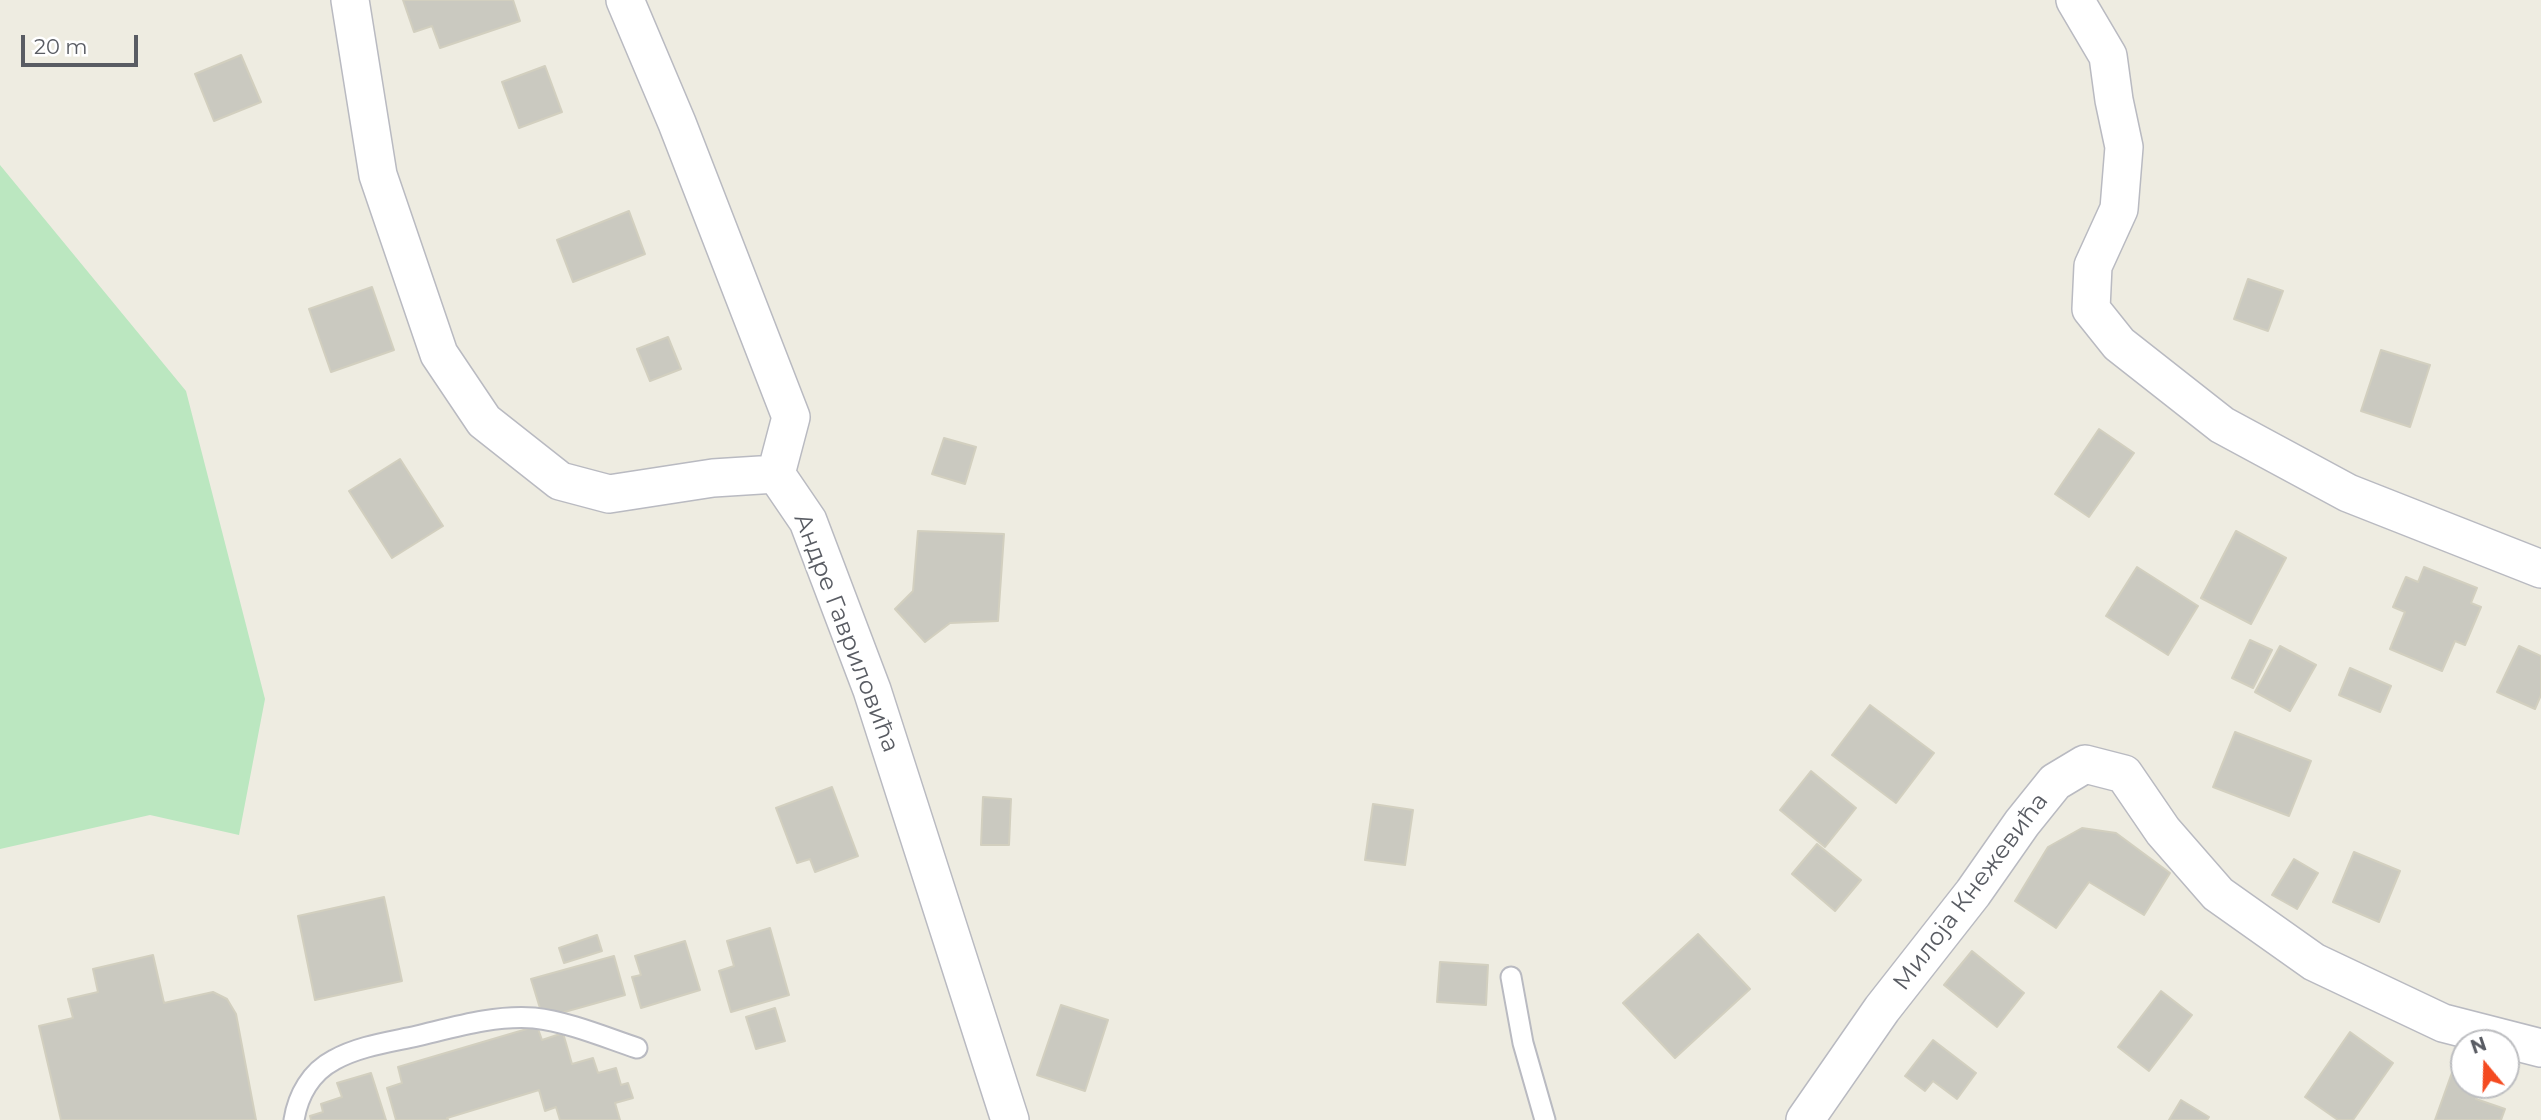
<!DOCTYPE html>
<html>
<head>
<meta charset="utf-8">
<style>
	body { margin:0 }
	#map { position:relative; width:2541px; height:1120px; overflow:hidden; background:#eeece1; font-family:Montserrat,sans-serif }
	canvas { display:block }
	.north { position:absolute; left:2450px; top:1029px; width:70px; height:70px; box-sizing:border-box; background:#fff; border:2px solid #bdbec1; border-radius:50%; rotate:341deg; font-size:19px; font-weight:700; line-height:28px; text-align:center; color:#595c63 }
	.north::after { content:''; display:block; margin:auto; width:24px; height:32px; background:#f44a20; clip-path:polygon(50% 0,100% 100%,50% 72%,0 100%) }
	.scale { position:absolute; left:21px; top:35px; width:117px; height:32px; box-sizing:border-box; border:4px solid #595c63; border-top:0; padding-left:9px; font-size:21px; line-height:24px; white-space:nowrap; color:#595c63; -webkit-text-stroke:5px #fff; paint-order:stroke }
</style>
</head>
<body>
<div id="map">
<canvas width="2541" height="1120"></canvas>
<div class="north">N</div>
<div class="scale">20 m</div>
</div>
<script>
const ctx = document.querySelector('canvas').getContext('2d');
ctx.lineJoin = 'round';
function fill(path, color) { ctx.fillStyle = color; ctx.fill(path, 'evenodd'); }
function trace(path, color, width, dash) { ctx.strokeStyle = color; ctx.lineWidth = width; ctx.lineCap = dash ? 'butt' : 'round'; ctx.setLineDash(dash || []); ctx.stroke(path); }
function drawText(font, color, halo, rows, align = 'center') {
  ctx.font = font + ' Montserrat,sans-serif'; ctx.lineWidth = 5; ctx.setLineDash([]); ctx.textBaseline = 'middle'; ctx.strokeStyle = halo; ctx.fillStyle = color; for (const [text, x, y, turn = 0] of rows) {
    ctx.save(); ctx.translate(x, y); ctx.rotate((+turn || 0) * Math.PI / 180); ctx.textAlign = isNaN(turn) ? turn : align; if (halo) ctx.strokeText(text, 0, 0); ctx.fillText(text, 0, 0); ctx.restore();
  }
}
const green = new Path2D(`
	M0,165L186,391L265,699L239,835L150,815L0,849Z`);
const building = new Path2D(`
	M403,0H513L520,21L440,48L432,26L414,32Z
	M241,55L261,102L214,121L195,74Z
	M545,66L562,112L519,128L502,82Z
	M629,211L645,254L573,282L557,240Z
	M2248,279L2283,291L2268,331L2234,319Z
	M372,287L394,350L331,372L309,309Z
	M668,337L681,369L650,381L637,349Z
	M2381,350L2430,365L2410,427L2361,411Z
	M2099,429L2134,453L2089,517L2055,494Z
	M944,438L976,447L965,484L932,474Z
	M400,459L443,526L392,558L349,491Z
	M918,531L1004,534L998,621L950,623L925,642L895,609L913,591Z
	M2236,531L2286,558L2251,624L2201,598Z
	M2137,567L2198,606L2168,655L2106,616Z
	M2424,567L2477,588L2471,603L2481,607L2465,645L2455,641L2442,671L2390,649L2405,612L2393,607L2406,577L2418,582Z
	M2250,640L2272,650L2253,688L2232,678Z
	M2280,646L2316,665L2290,711L2255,692Z
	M2519,646L2541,656V695L2535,709L2497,692Z
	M2350,668L2391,686L2380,712L2339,695Z
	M1870,705L1934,753L1896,803L1832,755Z
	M2235,732L2311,761L2289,816L2213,787Z
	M1811,771L1856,808L1825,847L1780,810Z
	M832,787L858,856L815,872L810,859L797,863L776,808Z
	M983,797L1011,799L1009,845H981Z
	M1373,804L1413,810L1405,865L1365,860Z
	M2082,828L2116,833L2170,873L2144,915L2089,882L2056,928L2015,901L2048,847Z
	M1817,844L1861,880L1835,911L1792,874Z
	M2354,852L2400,871L2379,922L2333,902Z
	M2294,859L2318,873L2297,909L2272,895Z
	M384,897L402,981L315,1000L298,916Z
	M770,928L789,995L731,1012L719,971L734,966L727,941Z
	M1698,934L1750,989L1675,1058L1623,1003Z
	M597,935L602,951L564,963L559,948Z
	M685,941L700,990L641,1008L632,977L641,975L635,956Z
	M1972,951L2024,993L1997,1027L1944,985Z
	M153,955L164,1003L213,992L227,999L236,1014L256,1120H61L39,1026L73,1018L68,999L98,992L93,969Z
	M614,956L625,995L543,1018L531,979Z
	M1440,962L1488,965L1486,1005L1437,1002Z
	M2161,991L2192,1015L2149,1071L2118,1047Z
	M1061,1005L1108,1020L1085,1091L1037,1075Z
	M775,1008L785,1041L756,1049L746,1017Z
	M537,1026L542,1040L563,1033L572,1064L593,1058L598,1073L616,1068L621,1085L628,1083L633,1098L615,1103L620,1120H560L556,1107L545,1111L539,1090L447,1118L448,1120H396L387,1088L402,1083L398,1067Z
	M2350,1032L2393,1063L2353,1120H2338L2305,1097Z
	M1933,1040L1976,1073L1957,1099L1933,1081L1925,1091L1905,1076Z
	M2459,1053L2464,1055V1085H2482L2476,1099L2505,1109L2501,1120H2435Z
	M371,1073L386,1120H311L310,1116L323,1112L321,1104L342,1097L337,1083Z
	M2181,1100L2209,1117L2207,1120H2169Z`);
const lane = new Path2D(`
	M1511,977L1523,1043L1545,1120
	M294,1120C298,1095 311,1072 334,1060C359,1046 390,1042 417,1036C455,1027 494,1015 534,1018C569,1022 604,1037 637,1048`);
const street = new Path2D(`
	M350,0L378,175L439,354L484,421L560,481L609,494L713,478L776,474
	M625,0L677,123L791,417L776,474L808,521L872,690L1010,1120
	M2075,0L2108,56L2114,100L2124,147L2119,209L2093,266L2091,309L2119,344L2222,425L2348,493L2541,569
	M1805,1120L1882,1009L1973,893L2022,823L2055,782L2085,764L2124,774L2163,831L2218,894L2314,962L2443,1023L2541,1048`);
const streetNames = [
	["Андре Гавриловића",846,633,69],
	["Милоја Кнежевића",1971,892,-53]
];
fill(green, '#bbe7c0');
fill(building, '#cac9c0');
trace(building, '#d2cfbf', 2);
trace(lane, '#b9bac1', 23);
trace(street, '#b9bac1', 40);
trace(lane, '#fff', 19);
trace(street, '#fff', 37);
drawText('24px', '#595c63', '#fff', streetNames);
</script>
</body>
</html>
